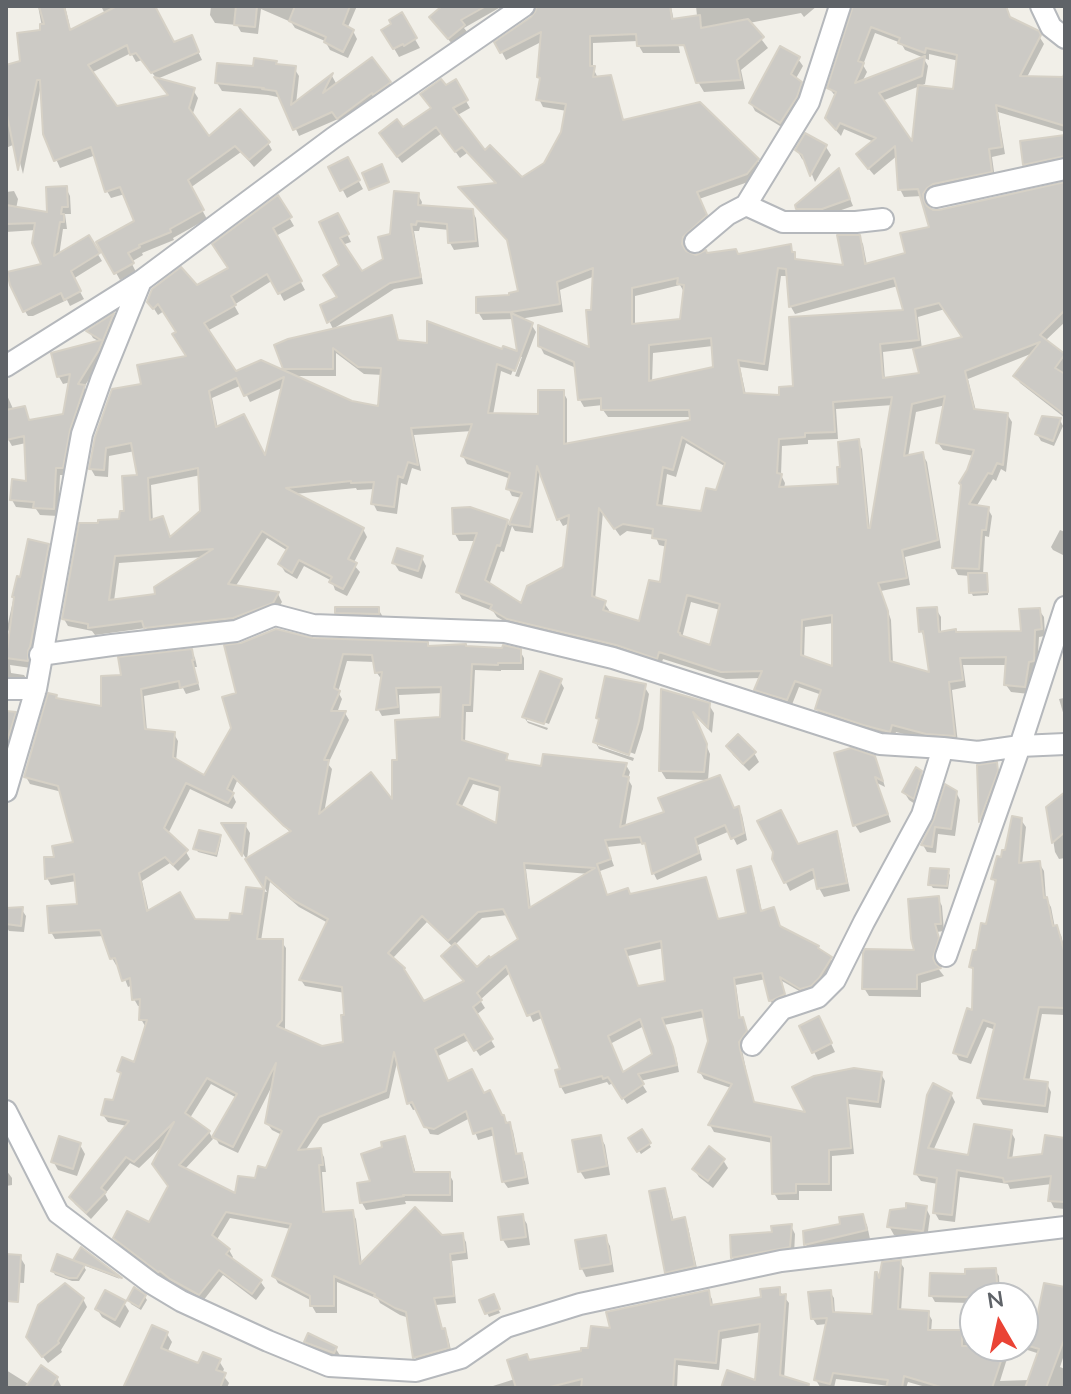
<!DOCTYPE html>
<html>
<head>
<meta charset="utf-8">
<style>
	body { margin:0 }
	#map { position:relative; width:1071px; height:1394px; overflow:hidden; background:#f1efe8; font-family:"Nunito Sans",sans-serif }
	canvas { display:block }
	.frame { position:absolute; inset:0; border:8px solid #5f6368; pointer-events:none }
	.north { position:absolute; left:959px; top:1282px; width:80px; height:80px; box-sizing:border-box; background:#fff; border:2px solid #bfc1c3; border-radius:50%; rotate:351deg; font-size:22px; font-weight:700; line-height:32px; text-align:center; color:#5f6368 }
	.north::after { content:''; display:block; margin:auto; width:28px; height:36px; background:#ea4335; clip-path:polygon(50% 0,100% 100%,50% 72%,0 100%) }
</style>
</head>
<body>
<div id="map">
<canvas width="1071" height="1394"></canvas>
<div class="frame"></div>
<div class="north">N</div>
</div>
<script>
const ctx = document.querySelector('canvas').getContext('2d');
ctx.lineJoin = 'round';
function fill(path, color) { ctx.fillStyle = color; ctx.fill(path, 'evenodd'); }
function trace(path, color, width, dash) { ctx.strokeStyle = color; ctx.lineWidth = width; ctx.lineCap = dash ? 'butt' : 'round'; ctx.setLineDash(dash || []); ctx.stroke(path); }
const shadow = new Path2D(`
	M38,6H65L71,31L105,14L101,6H154L174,44L195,45L202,60L157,79L142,60L136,62L131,53L91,73L116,108L193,90L198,98L192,116L209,139L268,143L272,150L254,167L241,152L190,188L207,219L173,238L174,240L142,253L143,255L131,262L136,272L120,280L99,242L137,222L125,194L111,198L107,191L96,155L60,168L45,134L41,85L23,174L15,144L6,148V67L22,62L43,32Z
	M211,6H357L347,29L353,31L357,39L348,58L330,50L325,41L295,28L291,22L261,9L258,34L241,32L237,25L215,23L210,15Z
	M446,6H516L503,15L499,8L464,28L468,33L453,45L436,25Z
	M539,6H671L680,53H643L639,46L638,41L593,43V68L598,78H610L614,85L624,122L757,160L762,168L751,181L699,199L710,223L686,245V253L691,256H738L790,246L798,262L845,267L859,237L863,244L867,265L907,254L932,228L922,196L904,197L900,189L898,155L874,175L863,162L874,142L844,129L841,136L832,126L836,97L829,88L854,6H1004L1011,19L1037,33L1044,44L1026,79H1062L1065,64V132L998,112L1005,154L992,157L995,179L931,196L927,203L928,209L939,212L1065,184V322L1045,341L1065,356V418L1020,383L1016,376L1033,353L968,379L976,411L1007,414L1012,422L1006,472L1001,469L996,481L993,479L976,507L988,509L992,516L989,537L985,536L983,575H986L988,578V595L973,596L971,592L970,576L958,575L954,567L974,456L943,450L938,443L946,405L916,412L908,457L922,454L927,462L941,548L905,557L910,585L881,591L891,620L893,664L932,675L925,639L921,631L936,609L941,617V634L1023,633L1039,610L1044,617L1045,636L1039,637L1037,668L1033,670L1029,694L1011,692L1006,685L1008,665H963L966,687L952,690L958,743L932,741L896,732L894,738L821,717L817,709L822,695L799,687L791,707L761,697L756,690L761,678L726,679L663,659L661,665L513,626L497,617L493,611L462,599L458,592L476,541H459L455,534L507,522L510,526L522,498L512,496L508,488L511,479L467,464L463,456L472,431L414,435L421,471L412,468L407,485L401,483L397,514L377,511L373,503L375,489L357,490L356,488L294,494L363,529L367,537L353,564L360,572L347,596L335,590L332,581L304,566L297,579L285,572L280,564L288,551L267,538L235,587L278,594L282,602L277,610L238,625L150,635L146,628L95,635L92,631L68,626L64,619L126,513L139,477L135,451L109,456L108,477L95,476L91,469L143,386L188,357L178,332L164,311L158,315L149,301L197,287L230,269L278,198L294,226L276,236L305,290L284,301L273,280L234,305L239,314L207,331L235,374H288L284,368L391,318L395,325L399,342L503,351L520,354L514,319L483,320L478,312L521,293L510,244L465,195L461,189L497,185L467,153L460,158L442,133L402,163L385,141L433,109L445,88L455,82L470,108L456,116L484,153L522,180L546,164L563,133L567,111L543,107L539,99L541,81L539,77L543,41L506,60L497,43L537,13ZM875,33L901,43L905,50L929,60V54L959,61L955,91L913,147L882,101L925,84L928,66L924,59L862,82L867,72L863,65ZM595,276L591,350L540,346L544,354L576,368L580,400L584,407L603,405V410L608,417H692V422L567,446V399L563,392L540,416L493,415L501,371L511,375L518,357H522L515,376L519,377L536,332L531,324L519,319L563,312L560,290ZM781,276H789L791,307L795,314L898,286L906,312L781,397L746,395L740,367L768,371ZM680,285L684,292L682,321L635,326V296ZM945,309L964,338L922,349L918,317ZM713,346L715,369L652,383L653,353ZM915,348L921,375L885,380L883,352ZM336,353L364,374L383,375L380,408L351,403L291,376H336ZM242,385L250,402L284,387L266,460L218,429L212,398ZM893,405L870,531L862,449L858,442L840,486L784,489L785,483L781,475L782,446L808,444V440L838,439L836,409ZM686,443L726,467L717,492L702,513L662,508L667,474L676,477ZM540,470L559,519L563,526L570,523L565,569L522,606L489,585L501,551L504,552L512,526L515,531L533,533ZM201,475L202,512L171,539L162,518L153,522L151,485ZM603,512L620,536L627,531L655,535L659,545L667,547L661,585L640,624L608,613L609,610L604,603L595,600ZM204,557L158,596L114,601L119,563ZM691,602L720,610L711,647L682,638ZM834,623V669L804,659L805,627Z
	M696,6H817L804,17L801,13L749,23L768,48L741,70L745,89L704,92L698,82L702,66Z
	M401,15L420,48L399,57L384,31Z
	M798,59L803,66L795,80L800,83L805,91L785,129L755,111L751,103Z
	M277,66L294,68L299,76L296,104L332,76L337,85L389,83L394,91L343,126L338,119L299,136L282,98L268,95L222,91L217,83L255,68Z
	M1065,137V164L1029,172L1025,164Z
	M826,147L831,155L815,182L807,162L802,159L797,150Z
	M347,160L363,189L347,198L331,168Z
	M839,171L853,206L827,215H802L798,208Z
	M66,188L70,196L71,214H65L67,229H63L59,256L88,238L102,261L73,279L84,299L70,306L67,300L33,316H28L23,308L44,265L36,230L6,232V192L14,191L18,199L16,209L49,214Z
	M418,195L422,202L421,207L472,211L476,218L479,247L454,250L450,243L449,230L420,227L419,231H414L423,284L394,289L333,329L322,306L340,298L342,266L321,223L341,222L351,242L342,245L361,274L385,260L392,236Z
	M113,316L117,323L103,358L84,387L88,394L66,475H60L58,516L40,515L36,509L16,507L12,500L28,483L26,443L12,446L8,439L6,429V393L14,411L24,408L30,422L64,415L71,382L63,384L59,377L53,355L100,342L93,338L89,331Z
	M1060,420L1063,426L1054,446L1041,441L1037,434Z
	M1060,530L1065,532V556L1053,550L1051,547Z
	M48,545L52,553L34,655L31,659V668L10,665L11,673L24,675L29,683L6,684V645L9,650L11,635L7,628L18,578L22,579Z
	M422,558L426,566L422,579L399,571L394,563Z
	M378,609L383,617V622L342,621L337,612Z
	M312,640L429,648L520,651L524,658V670H501V671L475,670L473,712H466L465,743L506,756L510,763L543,768L626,765L630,772L628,779L632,786L625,828L738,808L742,815L747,840L737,845L730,831L698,845L702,860L657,880L654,874L649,851L644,843L607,847L614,866L600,871L608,897L630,896L705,879L709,886L718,921L749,915L750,869L754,876L762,912L773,909L781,929L818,947L821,952L830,958L835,965L822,985L806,995L782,981L787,1002L774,1007L770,1000L766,979L736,985L741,1020L746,1026L750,1039L742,1050L750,1088L737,1083L740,1091L751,1089L755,1104L808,1115L881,1074L885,1081L881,1108L849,1104L854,1154L832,1156V1191H799V1200H778L774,1193L773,1143L714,1132L710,1125L731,1088L704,1079L700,1072L711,1041L705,1017L664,1025L676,1056L679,1072L640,1081L647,1092L627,1104L613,1083L609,1085L607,1082L565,1094L561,1087L558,1072L562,1070L544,1017L533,1022L511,972L480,1000L485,1008L476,1015L495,1047L480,1056L469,1040L438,1056L448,1083L483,1095L509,1124L513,1131L518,1156L521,1155L525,1162L529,1184L508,1188L503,1181L495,1135L478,1140L470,1118L438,1135L430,1134L418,1109L413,1110L409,1103L398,1058L389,1098L323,1124L305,1151L320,1150L324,1157L326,1172H322L325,1214L352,1212L356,1219L362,1265L441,1237L462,1235L466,1242L468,1259L452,1261L456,1303L436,1305L443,1330L448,1337L452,1355L419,1364L415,1357L409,1318L400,1315L380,1303L378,1299L337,1282V1313H316L312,1306V1301L278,1283L274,1276L291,1229L230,1218L216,1241L229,1250L233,1257L231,1260L260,1281L265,1288L256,1300L223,1275L203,1301L176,1286L165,1278H163L119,1245L115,1238L150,1225L170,1187L165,1143L139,1168L130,1163L105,1194L108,1200L91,1219L75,1204L71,1197L127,1126L108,1122L103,1115L114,1103L122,1076L119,1071L135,1065L147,1026H145L141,1019L142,1006H138L134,999L133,985L128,987L119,964L116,965L112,958L104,936L55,939L51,932L80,906L77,881L51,885L47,878L56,859L76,844L62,792L30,784L26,777L56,697L58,701L103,708L124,677L191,651L195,658L197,667H194L200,690L186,694L183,688L144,696L147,731L174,734L178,741L176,761L205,778L233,728L238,695ZM347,661L375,662L377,673L382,680L378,709L382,716L400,714L399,695L443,693L441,719L394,804L324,813L332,769L328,764L349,720L345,713H337L342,699L338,692ZM237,781L291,833L248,860L267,892L247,889L243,916L231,922L194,921L149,912L142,881L170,863L178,871L190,859L186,852L168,834L190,789L232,809L236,802L232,793ZM473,784L501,792L498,826L461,808ZM526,869L590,874L531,910ZM270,882L299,907L328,923L301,980L305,986L345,993V1044L322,1048L282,1031L285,1028L286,948L281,941H261ZM508,915L521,940L477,970L454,946L482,918ZM427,922L453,947L443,956L465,982L424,1003L392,959ZM664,948L667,982L638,988L628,956ZM644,1026L654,1055L624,1075L610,1044ZM274,1082L267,1123L272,1130L282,1135L267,1170L257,1181L237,1196L184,1170L213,1139L209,1132L190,1118L211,1084L237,1098L215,1137L219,1144L238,1153Z
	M560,681L564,688L549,724L527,716V721L548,728L547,730L528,723L524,717Z
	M644,686L649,694L643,729L635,754L598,741V746L634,758L633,761L599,749L595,741Z
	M1065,689V719L1059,699L1064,698Z
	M663,692L709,705L714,713L712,733L693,714L710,754L708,780L666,779L661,771Z
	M6,713L15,714L19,722L6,759Z
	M728,746L754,753L759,762L749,771L733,755Z
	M874,758L879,767L885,787L877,783L891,822L860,833L855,825Z
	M996,765L1001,773L985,828L981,822L979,767Z
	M921,772L926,781L918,806L909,800L904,792Z
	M956,792L960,800L955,836L938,834L936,853L927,852L923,845Z
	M1065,800V858L1059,859L1055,852L1048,808Z
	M1021,820L1026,827L1022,865L1039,863L1044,871L1046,899L1051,907L1055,928L1061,935L1065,951V1015L1042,1014L1029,1082L1047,1084L1051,1092L1048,1113L983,1105L979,1098L996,1030L987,1027L971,1064L959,1060L955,1052L974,1013L975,974L971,967L987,926L997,885L993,879Z
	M225,825H245L250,833L247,860Z
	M836,833L840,842L850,891L824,897L819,888L817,877L790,891L774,858L798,846Z
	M219,836L221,840L217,857L198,852L196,849Z
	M947,871L950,875L948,889L933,888L930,884Z
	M938,898L942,906L944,931L937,932L942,947L937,967L944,976L921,983V997L869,996L864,988L917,952Z
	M22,910L26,916L24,932L9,931L6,926V911Z
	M823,1027L835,1052L818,1060L814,1052Z
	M951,1094L955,1102L933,1151L969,1157L1011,1132L1015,1139L1012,1160L1044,1156L1065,1140V1209L1054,1208L1050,1200L1052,1184L1010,1189L1008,1184L960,1177L955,1222L939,1220L935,1213L938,1184L921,1181L916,1174Z
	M641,1132L651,1147L641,1154L631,1139Z
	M600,1137L605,1145L610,1175L585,1179L580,1171Z
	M404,1138L408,1145L416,1174H449L453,1181V1202L405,1201L406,1204L366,1210L362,1203L359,1185L373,1183Z
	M80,1145L85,1154L77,1176L58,1170L53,1161Z
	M723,1160L728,1168L713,1188L699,1177L694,1169Z
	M6,1170L12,1178V1185L6,1186Z
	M664,1190L668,1197L674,1222L684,1219L688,1227L698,1273L671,1279L667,1272Z
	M926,1208L930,1216L927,1239L894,1235L889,1226Z
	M522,1216L527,1224L530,1245L508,1248L503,1240L501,1219Z
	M862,1216L867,1225L870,1239L811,1253L806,1245L805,1233L843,1225Z
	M791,1226L795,1234L794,1255L738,1266L733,1258L732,1237L774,1234Z
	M605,1237L610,1246L614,1272L586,1277L582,1269L577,1242Z
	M82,1250L120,1279L83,1265L86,1270L79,1281H72L55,1275L53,1271L78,1264L76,1260Z
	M6,1256L20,1257L25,1265L24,1283L6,1282Z
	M900,1262L904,1268L901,1311L928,1313L932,1320L931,1332H971L969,1303L935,1302L931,1295L968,1276L995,1270L999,1276L1000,1298H975V1346H1011L1000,1381L1030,1380L1040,1354L1015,1346H1023V1314L1039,1320L1065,1289V1352L1060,1367L1065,1369V1388H929L908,1382L906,1388H888L889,1386L836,1379L834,1388L820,1387L816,1380L827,1324L817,1325L813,1319L830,1292L834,1298L835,1314L873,1316L881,1281Z
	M778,1289L789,1303L784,1379L804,1388H723L757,1383L761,1332L722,1339L719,1370L678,1365L677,1388H493V1386L515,1379L530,1362L590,1350L613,1331L708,1292L712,1299L713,1307L763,1298Z
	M145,1297L147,1300L141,1310L131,1304L129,1300Z
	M493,1297L500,1313L489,1317L482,1301Z
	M83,1299L87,1307L61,1350L62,1352L48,1363L33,1345Z
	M124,1303L129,1311L120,1328L102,1317L97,1309Z
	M167,1334L172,1342L167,1353L200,1365L219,1361L224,1369L222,1374L229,1383L227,1388H125Z
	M306,1342L336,1349L341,1357L339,1361L311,1350Z
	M6,1370L30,1385L57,1378L61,1386L60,1388H6Z`);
const building = new Path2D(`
	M39,6H64L70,30L117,6H155L174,42L192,35L199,52L151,73L136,53L130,55L127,45L88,65L117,106L168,95L154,77L195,88L189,108L209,136L240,109L270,142L249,160L235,146L188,180L204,210L170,229L171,232L139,245L140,247L128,253L134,263L114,274L96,242L134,221L120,187L105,192L91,147L54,161L43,134L40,80H37L18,170L6,110V65L20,61L17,33L40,30V24H44Z
	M236,6H257L255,27L234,25Z
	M295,6H350L343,24L354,30L343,52L324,42L326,37L289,21Z
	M442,6H486L461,20L465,25L448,39L429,17Z
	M537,6H670L672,19L700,15L701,28L748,19L764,37L737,60L741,80L696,83L684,45L637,46L636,34L590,36V66H595L593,77L611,75L623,120L700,102L759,159L747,174L697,192L707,215L683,237L682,244L686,251L696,255L706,250L707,253L736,249L738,254L791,244L792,252H795V259L843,265L837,235H860L865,264L905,253L900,233L929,227L918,189L898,190L895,146L868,169L856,154L876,138L840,123L836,130L825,118L836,92L827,88L853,6H1006L1010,17L1039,31L1041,35L1020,76L1065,77V126L996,105L1002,147L989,149L992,172L933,184L927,188L923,194L924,200L927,206L933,210H939L1065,182V310L1040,335L1065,354L1055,368L1065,374V415L1013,376L1040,342L965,371L974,409L1008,413L1003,465L997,463L992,474L988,473L969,504L989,507L986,530H982L979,569L952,568L961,485L959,483L967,470L974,450L936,443L945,396L912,404L904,456L923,452L938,540L902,550L907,578L878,583L888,611L890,661L929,672L923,631L919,632L917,608L937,607L939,632L956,629V632L1021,631L1019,609L1040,608L1042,629L1035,630L1034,661L1029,662L1025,687L1004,685L1006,657L960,658L963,680L949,682L955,736L926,734L892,725L890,732L863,725L815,709L821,690L795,681L787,700L754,690L762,671L721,672L659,652L657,659L616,645L507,619L490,609L492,605L456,592L477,533L453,534L452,508L470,507L508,520L500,546L497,545L485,580L521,603L527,586L563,567L569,515L557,520L537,466L530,527L509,524L522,493L506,489L510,473L461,456L472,424L411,428L418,465L408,462L403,478L398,476L394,507L371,504L374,482L351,483V481L286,488L364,528L348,559L357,563L343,589L329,582L332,577L299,560L292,573L278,564L288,547L262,531L228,584L279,592L273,603L233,618L144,628L142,621L88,628V624L62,619L79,523H98V520L119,519L120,511H124L122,476L137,475L131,443L106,448L104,470L89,469L95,437L112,389L141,384L137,365L186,356L172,334L176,332L158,304L153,309L147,302L152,289L181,267L197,285L228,268L212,244L278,195L292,217L273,228L302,281L278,294L267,274L231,296L236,305L204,323L236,371L261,360L352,401L378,406L381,368L358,367L333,348V369H283L274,345L288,339L392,315L398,340L427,343V321L502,349L503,346L517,351L511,313L533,323L515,371L497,364L488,413L538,414V390H564V444L690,420L689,410H601V398L578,400L574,362L538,346V325L589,347L586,310H591L593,268L557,282L560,304L511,312L476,313V297L509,295V293L518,291L507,240L458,187L496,183L462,147L455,152L436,127L397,157L379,133L397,119L403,127L431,108L420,94L441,79L446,85L456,79L468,100L453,108L485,150L490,145L522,177L544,163L561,132L566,104L536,100L540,78L537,77L541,32L500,53L494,42L531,17L535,12ZM871,27L900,38L898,43L925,53L926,48L957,55L953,89L918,85L912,141L879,93L922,76L925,56L855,83L864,63L858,61ZM778,268L786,269L789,307L894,278L903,310L789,317L793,386L779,387V395L744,393L738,360L764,364ZM678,278L677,284L684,285L680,319L632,324V288ZM939,303L962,337L913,349L919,373L883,378L880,344L919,340L915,309ZM711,338L713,367L649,381V345ZM284,377L265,455L244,414L216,427L209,391L236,378L244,396ZM892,397L870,528H868L859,439L838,442L840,467H837L838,484L779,487L782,474L777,473L779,439L805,437V433L835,432L833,402ZM682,437L725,463L716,490L706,488L701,511L657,505L663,467L673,470ZM198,468L200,511L170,537L163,516L150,520L148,478ZM599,508L614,529L623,524L653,529L652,538L666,540L660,582L649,580L639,621L603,610L606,601L592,596ZM213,549L154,587L155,594L109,600L115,556ZM687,595L720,604L710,645L680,635V633L678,632ZM832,615V666L801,655L802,620Z
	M402,12L417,38L404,46L403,44L393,49L381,30L391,24L389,20Z
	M780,46L800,57L791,74L802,82L797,97L780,123L749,103Z
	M372,57L391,82L373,95L372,93L337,119L332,112L293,130L276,91L262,89L264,88L215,83L217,63L253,66L254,58L277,61L276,64L296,66L291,105L333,73L323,93Z
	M805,133L827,145L810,176L802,155L795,150Z
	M1065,135V156L1023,165L1020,141Z
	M348,157L360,180L340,191L328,167Z
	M382,164L389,182L369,190L362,173Z
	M839,168L850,199L822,209H796L795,205Z
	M67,186L68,207H62L61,214H64V222H60L54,256L89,235L100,253L71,271L81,291L64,300L61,293L23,312L10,285L7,272L41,264L32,243L35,223L6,224V205L47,212L46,187Z
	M394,191L419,193L418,205L473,209L476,241L448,243L447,224L417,221L416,225L411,224L421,277L390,283L327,323L320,305L337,297L323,275L339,265L319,222L338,213L349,234L340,238L362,271L383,259L378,237L390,234Z
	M114,313L99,350L78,384L85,385L70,430L63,468H56L54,509L33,508L34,502L10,500L12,479L26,481L24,436L6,440V410L25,406L29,420L63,414L70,374L57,377L51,353L101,340L86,331Z
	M1042,416L1061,418L1053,441L1035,434Z
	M28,539L49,544L30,647L28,651V661L6,658L14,597H12L17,576L20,577Z
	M397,548L423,556L418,571L392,563Z
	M968,573H987L988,592L969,593Z
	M335,607H379V614L335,613Z
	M276,629L313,638L428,642V646L466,644V646L502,648L503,645L521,649V663H498V665L472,664L470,705H463L462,740L508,754L506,760L541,766L543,754L627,763L623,776L629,777L620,827L664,812L658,798L720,775L734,808L739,806L744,833L731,839L725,825L695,838L699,853L652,874L645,843L642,844L640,837L605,840L611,859L597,864L607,895L628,888L630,894L706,877L718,919L746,913L737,870L751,866L761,911L774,907L780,926L819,946L818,948L832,957L819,978L811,986L800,989L780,977L785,994L773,1000L769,1001L762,973L734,978L739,1018L743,1017L747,1031L739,1042L740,1049L754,1102L805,1112L792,1087L814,1076L854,1068L882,1072L878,1102L847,1098L851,1148L829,1150V1184H796V1193L772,1194L771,1137L708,1125L732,1084L698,1072L708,1041L702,1010L662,1018L673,1047L677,1065L638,1074L644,1084L622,1099L608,1077L603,1079L602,1076L560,1087L555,1070L560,1069L539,1011L527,1016L506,966L477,993L482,1000L473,1007L493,1039L474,1051L464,1034L435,1049L448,1081L472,1069L484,1093L490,1090L502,1115H504L506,1123L510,1122L516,1154L522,1153L526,1177L502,1182L492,1128L473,1134L466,1111L434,1129L424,1127L412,1102L407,1104L394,1052L386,1091L319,1117L298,1150L321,1148L323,1165H319L323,1212L353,1210L360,1264L415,1207L442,1235L463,1233L465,1252L450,1254L454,1296L434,1298L442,1329L445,1328L449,1348L413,1358L406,1312L395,1308L374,1296L375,1294L334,1276V1306H310V1296L272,1276L291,1224L226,1212L212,1235L230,1249L226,1254L262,1280L252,1294L219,1270L199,1295L170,1279L160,1271L158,1272L113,1238L127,1211L149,1222L168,1186L152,1164L174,1122L134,1162L126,1157L101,1188L106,1192L86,1213L69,1197L129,1121L101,1115L105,1099L113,1100L121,1073L117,1071L122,1057L134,1062L147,1020H139L140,999L132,1000L130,978L122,981L115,958L110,959L100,930L49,933L47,906L77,904L74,874L45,879L44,857H54L52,846L73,842L58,786L24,777L48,693L57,695L56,698L101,706V676L121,675L118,657L192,649L194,660H192L198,683L180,688L179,681L141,689L145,729L175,732L173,757L204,775L231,728L222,697L236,693L224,645L241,643ZM343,654L372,655L375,673L382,672L376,710L398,707L396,688L441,687L440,717L395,720L397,760H392V799L371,772L319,814L329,760H324L346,711H331L340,691L334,688ZM233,776L284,826L291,831L245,859L264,889L246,887L242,914L230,913L229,920L195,919L180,892L147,911L139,873L165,857L173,865L188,850L164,828L186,783L228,803L234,793L227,789ZM469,778L500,787L496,823L457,804ZM524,863L595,868L529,908ZM266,877L293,900L328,919L299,980L342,987L344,1015H341L343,1042L322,1046L277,1026L282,1020L283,939H257ZM503,909L518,939L490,958L489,956L477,967L455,943L441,956L464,981L424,1001L404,969L405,968L388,953L422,916L448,941L478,912ZM661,941L665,981L638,986L625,949ZM640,1019L652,1054L623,1072L608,1036ZM276,1063L265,1123L282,1131L266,1168L258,1166L255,1178L238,1176L235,1193L179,1165L210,1131L185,1113L207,1078L237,1094L212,1137L233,1147Z
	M540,671L562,679L544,724L522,717Z
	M605,676L646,684L639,721L629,755L593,742L599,719L596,718Z
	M661,689L710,703L708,728L693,712L707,744L704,772L659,771Z
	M6,711L16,712L6,745Z
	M738,734L756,752L743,764L726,746Z
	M851,748L875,756L883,781L875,777L888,814L853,826L834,753Z
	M997,762L998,771L979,822L977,765Z
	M916,767L922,771L914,799L902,792Z
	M945,784L957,791L951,829L935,827L932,847L921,845L934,819Z
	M1065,792V832L1052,843L1046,807Z
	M781,810L798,844L837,831L847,883L817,889L813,869L784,883L772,859L773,852L757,821Z
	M1012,816L1022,818L1019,863L1040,861L1044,898L1047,897L1053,926L1057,925L1065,954V1008L1039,1007L1024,1079L1048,1082L1045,1106L977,1098L995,1024L983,1020L967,1057L953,1053L967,1008L972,1010L973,968L969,967L973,950H976L981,923L986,924L996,880L991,879L997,856L1001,857L1002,850H1005Z
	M221,823H246L242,856Z
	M199,830L221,835L216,854L193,849Z
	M930,868L949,869L947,886L928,885Z
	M939,896L941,924H935L939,938L933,958L936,964L941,968L917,975V989H862L863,953L865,949L914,950L911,939L908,899Z
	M23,907L21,926L6,924V908Z
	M819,1016L832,1043L812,1053L799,1026Z
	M933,1083L952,1093L928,1148L968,1155L974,1124L1012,1130L1008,1158L1042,1154L1045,1135L1065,1138V1202L1048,1201L1051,1176L1004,1182L1003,1178L957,1170L952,1215L933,1213L937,1178L914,1174L927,1095Z
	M642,1129L651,1143L637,1152L628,1138Z
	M601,1135L607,1166L578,1172L572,1140Z
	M59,1136L81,1143L73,1169L51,1162Z
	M405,1136L414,1172H450V1195H403L404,1196L360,1203L357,1183L370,1181L361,1154L382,1147L381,1142Z
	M709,1146L725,1159L708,1181L692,1169Z
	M665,1188L672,1220L685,1217L695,1266L665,1273L649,1191Z
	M906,1203L927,1206L923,1231L887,1227L890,1210L906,1208Z
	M523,1214L526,1237L501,1240L498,1217Z
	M863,1214L867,1230L804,1245L803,1231L840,1224L839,1217Z
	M792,1224L790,1247L731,1258L730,1235L772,1232L771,1226Z
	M606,1235L611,1264L580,1269L575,1240Z
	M81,1247L122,1278L73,1260Z
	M6,1254L21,1255L18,1302L6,1301Z
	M57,1254L85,1265L77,1278H69L51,1271Z
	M901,1260L898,1309L929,1311L928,1330H962V1346H1006L992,1388H944L904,1376L902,1388H886L888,1380L833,1373L830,1384L814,1380L827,1318L811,1319L808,1292L831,1290L833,1312L872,1314L875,1272H877L879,1278L882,1262Z
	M996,1268L998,1298L929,1296L930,1273L965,1274V1269Z
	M65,1283L84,1298L58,1341L59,1343L42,1357L26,1337L38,1305Z
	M1044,1283L1065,1287V1337L1046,1388H1025L1039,1349L1023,1344V1312L1037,1317Z
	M134,1287L146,1295L139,1307L127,1300Z
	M780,1287V1295L786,1294L780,1375L809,1384L808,1388H721L727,1370L755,1380L760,1324L719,1331L716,1363L675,1359L673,1388H581L582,1379L546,1388H516L507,1360L527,1354L529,1360L581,1351V1348H588L591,1326L610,1328L606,1312L709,1290L711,1305L761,1297L760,1289Z
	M105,1290L126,1301L115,1320L95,1309Z
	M494,1294L500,1309L485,1314L479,1300Z
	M152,1325L168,1332L161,1348L198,1363L203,1352L221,1359L216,1370L226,1373L220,1388H123Z
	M308,1333L337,1347L334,1353L304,1342Z
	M41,1365L58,1377L51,1388H25Z`);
const street = new Path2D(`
	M1041,6L1051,27L1065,38
	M936,197L1065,169
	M746,205L783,222H856L883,219
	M695,242L727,215L746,205L809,102L840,6
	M6,366L141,281L333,138L524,6
	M40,655L112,645L236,631L275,615L313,625L505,632L613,658L880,744L943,748L978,752L1020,746L1065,744
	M6,689H36
	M6,791L36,689L82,434L101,380L141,281
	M946,956L1020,746L1065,607
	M752,1045L782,1009L818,997L835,980L864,922L922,815L943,748
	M6,1111L58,1213L151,1283L181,1301L268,1341L329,1366L416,1371L461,1358L506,1327L580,1304L781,1261L1065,1227`);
fill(shadow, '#0003');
fill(building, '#cccac5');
trace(building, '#d6d1c6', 2);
trace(street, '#b5b8bc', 24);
trace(street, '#fff', 20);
</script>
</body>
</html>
